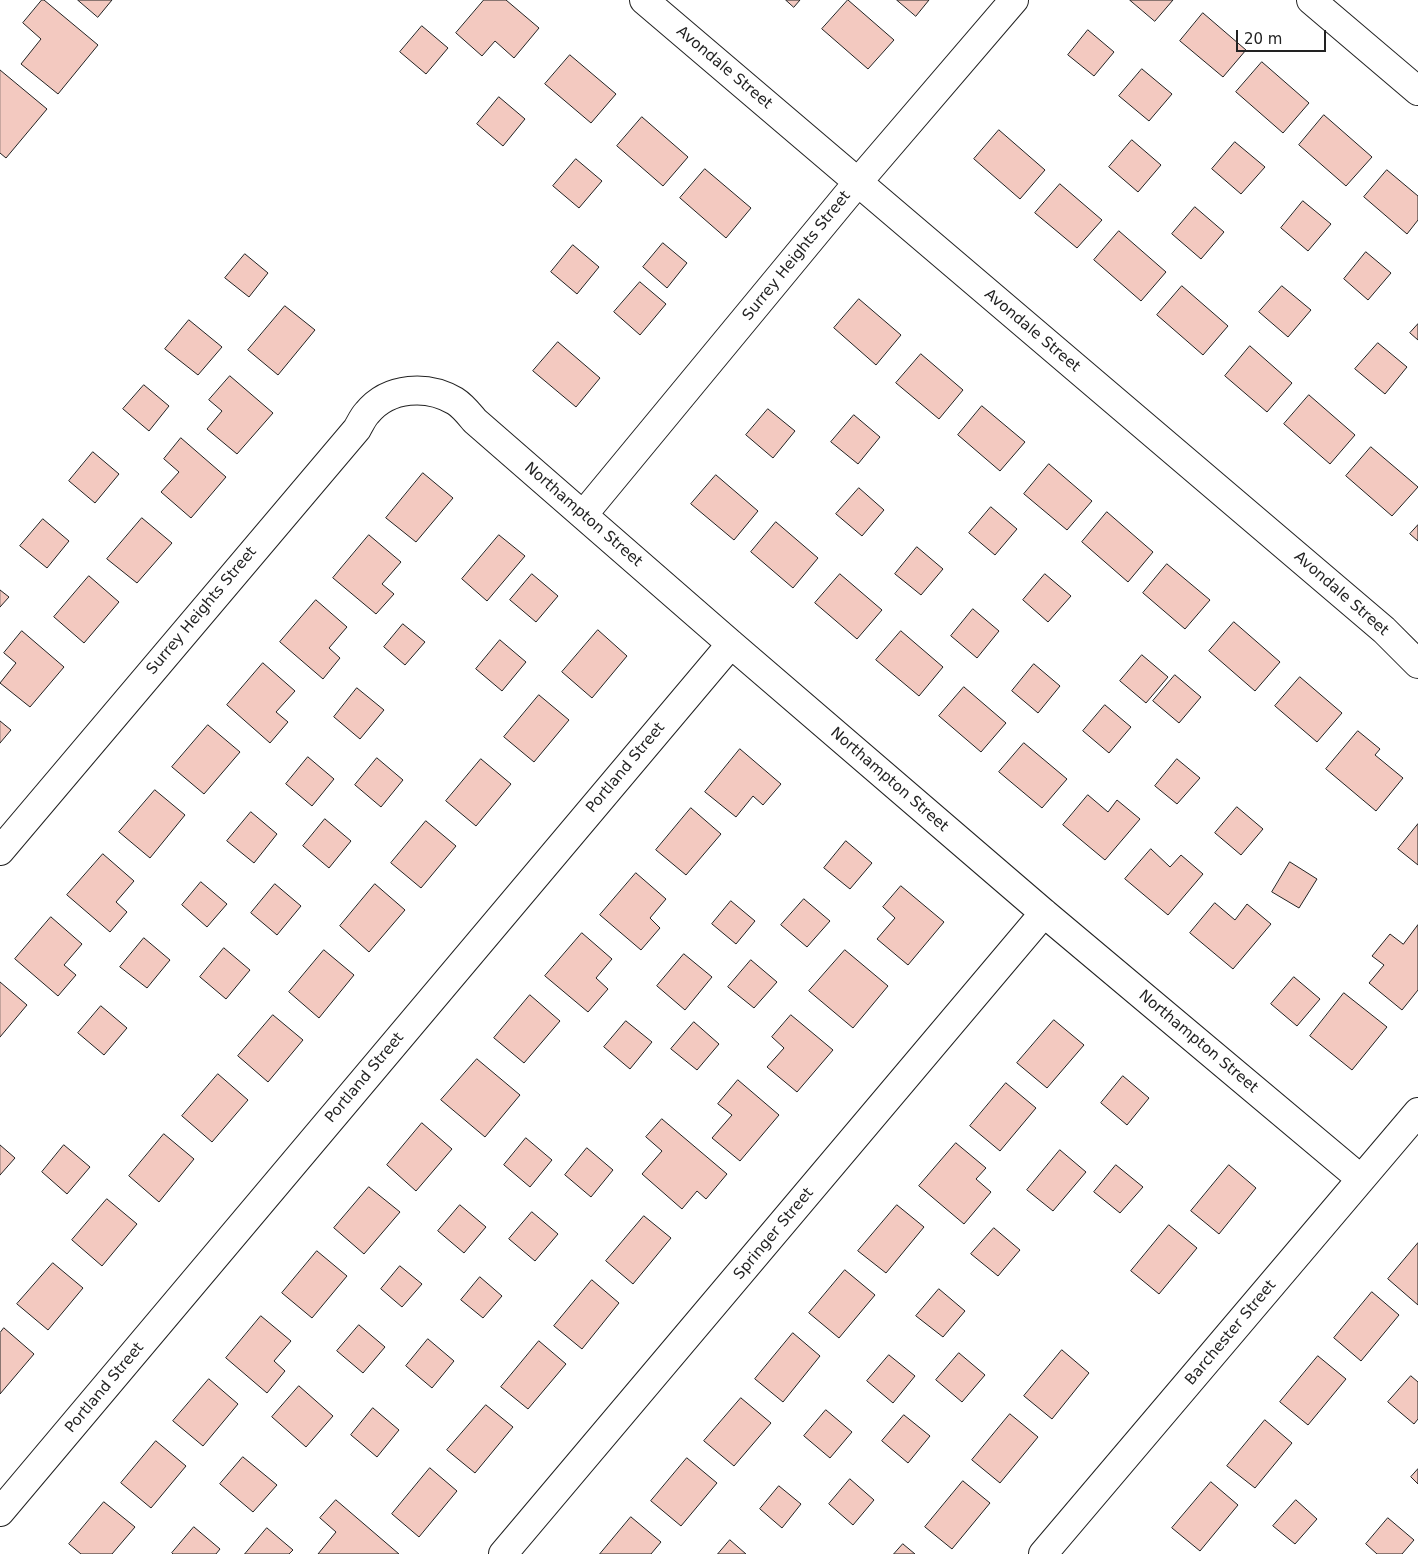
<!DOCTYPE html>
<html>
<head>
<meta charset="utf-8">
<style>
	body { margin:0 }
	#map { position:relative; width:1418px; height:1554px; overflow:hidden; background:#fff; font-family:"DejaVu Sans",sans-serif }
	canvas { display:block }
	.scale { position:absolute; left:1236px; top:30px; width:90px; height:22px; box-sizing:border-box; border:2px solid #222; border-top:0; padding-left:6px; font-size:15px; line-height:18px; white-space:nowrap; color:#222; -webkit-text-stroke:4px #fff; paint-order:stroke }
</style>
</head>
<body>
<div id="map">
<canvas width="1418" height="1554"></canvas>
<div class="scale">20 m</div>
</div>
<script>
const ctx = document.querySelector('canvas').getContext('2d');
ctx.lineJoin = 'round';
function fill(path, color) { ctx.fillStyle = color; ctx.fill(path, 'evenodd'); }
function trace(path, color, width, dash) { ctx.strokeStyle = color; ctx.lineWidth = width; ctx.lineCap = dash ? 'butt' : 'round'; ctx.setLineDash(dash || []); ctx.stroke(path); }
function drawText(font, color, halo, rows, align = 'center') {
  ctx.font = font + ' "DejaVu Sans",sans-serif'; ctx.lineWidth = 4; ctx.setLineDash([]); ctx.textBaseline = 'middle'; ctx.strokeStyle = halo; ctx.fillStyle = color; for (const [text, x, y, turn = 0] of rows) {
    ctx.save(); ctx.translate(x, y); ctx.rotate((+turn || 0) * Math.PI / 180); ctx.textAlign = isNaN(turn) ? turn : align; if (halo) ctx.strokeText(text, 0, 0); ctx.fillText(text, 0, 0); ctx.restore();
  }
}
const building = new Path2D(`
	M42,0H44L98,45L58,94L21,64L41,39L23,23Z
	M78,0H112L98,17Z
	M484,0H506L539,28L514,58L495,41L482,56L456,33Z
	M786,0H800L794,7Z
	M848,0L894,40L868,69L822,29Z
	M897,0H929L916,16Z
	M1130,0H1173L1155,21Z
	M1203,13L1246,50L1223,77L1180,41Z
	M422,26L448,48L426,74L400,52Z
	M1088,30L1114,52L1094,76L1068,55Z
	M570,55L616,94L591,123L545,84Z
	M1262,62L1309,103L1283,133L1236,92Z
	M1142,69L1172,94L1149,121L1119,96Z
	M0,70L47,109L6,158L0,153Z
	M499,97L525,119L503,146L477,124Z
	M1324,115L1372,157L1346,186L1299,145Z
	M642,117L688,157L663,186L617,146Z
	M999,130L1045,170L1020,199L974,159Z
	M1132,140L1161,165L1138,192L1109,167Z
	M1235,142L1265,167L1241,194L1212,169Z
	M576,159L602,181L579,208L553,186Z
	M705,169L751,208L726,238L680,198Z
	M1387,170L1418,196V220L1407,234L1364,197Z
	M1060,184L1102,220L1077,248L1035,213Z
	M1303,201L1331,224L1308,251L1281,228Z
	M1195,207L1224,232L1201,259L1172,234Z
	M1119,231L1166,272L1141,301L1094,260Z
	M663,243L687,263L667,288L643,267Z
	M573,245L599,267L577,294L551,272Z
	M1366,252L1391,273L1368,300L1344,279Z
	M245,254L268,273L249,297L225,278Z
	M640,282L666,304L640,335L614,312Z
	M1182,286L1228,326L1203,355L1157,315Z
	M1282,286L1311,310L1288,337L1259,312Z
	M859,299L901,335L876,365L834,328Z
	M285,306L315,330L278,375L248,350Z
	M189,320L222,347L198,375L165,349Z
	M1418,324V340L1410,333Z
	M558,342L600,378L576,407L533,371Z
	M1378,343L1407,367L1385,394L1355,369Z
	M1250,346L1292,383L1267,412L1225,376Z
	M921,354L963,390L939,419L896,383Z
	M230,376L273,413L237,454L207,429L222,411L209,400Z
	M144,385L169,406L149,431L123,409Z
	M1309,395L1355,435L1330,464L1284,424Z
	M982,406L1025,442L1000,471L958,435Z
	M768,409L795,431L773,458L746,435Z
	M854,415L880,437L858,464L831,442Z
	M181,438L226,477L191,518L161,492L179,472L164,459Z
	M1371,447L1418,487L1392,516L1346,476Z
	M93,452L119,474L95,503L69,481Z
	M1049,464L1092,501L1067,530L1024,494Z
	M423,473L453,498L416,542L386,518Z
	M716,475L758,511L734,540L691,504Z
	M859,488L884,510L862,536L836,514Z
	M991,507L1017,529L995,555L969,533Z
	M1107,512L1153,552L1128,582L1082,542Z
	M142,518L172,543L137,583L107,559Z
	M43,519L69,541L47,568L20,546Z
	M776,522L818,558L793,588L751,552Z
	M1418,525V541L1410,534Z
	M369,535L401,562L382,584L394,594L376,614L333,578Z
	M499,535L525,556L487,601L462,579Z
	M917,547L943,569L921,595L895,574Z
	M1167,564L1210,600L1185,629L1143,593Z
	M532,574L558,596L536,622L510,600Z
	M840,574L882,610L857,639L815,603Z
	M1045,574L1071,596L1048,622L1023,600Z
	M89,576L119,602L84,643L54,617Z
	M0,590L9,597L0,607Z
	M316,600L347,627L329,648L340,658L323,679L280,642Z
	M973,609L999,631L977,658L951,636Z
	M1234,622L1280,662L1255,691L1209,651Z
	M403,624L425,642L405,665L384,647Z
	M598,630L627,656L592,698L562,672Z
	M22,631L64,667L30,707L0,683L16,663L4,653Z
	M901,631L943,667L919,696L876,660Z
	M500,640L526,662L502,691L476,669Z
	M1142,655L1168,677L1146,703L1120,681Z
	M263,663L295,691L276,712L288,722L270,743L227,705Z
	M1034,664L1060,686L1038,713L1012,691Z
	M1175,675L1201,697L1179,723L1153,701Z
	M1300,677L1342,713L1317,742L1275,706Z
	M964,687L1006,723L981,752L939,716Z
	M357,688L384,710L360,739L334,717Z
	M539,695L569,720L534,762L504,737Z
	M1105,705L1131,727L1109,753L1083,731Z
	M0,721L11,730L0,743Z
	M208,725L240,752L204,794L172,767Z
	M1358,731L1380,749L1375,755L1403,778L1376,811L1326,769Z
	M1024,743L1067,779L1042,808L999,772Z
	M740,749L781,784L763,805L753,796L736,817L705,792Z
	M308,757L334,779L312,806L286,784Z
	M377,758L403,780L381,807L355,785Z
	M481,759L511,784L476,826L446,801Z
	M1177,759L1200,778L1177,804L1155,786Z
	M155,790L185,815L150,858L119,832Z
	M1088,795L1108,812L1117,800L1140,819L1105,860L1063,825Z
	M1237,807L1263,829L1241,855L1215,833Z
	M691,808L721,834L686,875L656,850Z
	M251,812L277,834L254,863L227,841Z
	M325,819L351,841L329,868L303,846Z
	M426,821L456,846L421,888L391,863Z
	M1418,824V865L1398,849Z
	M846,841L872,863L850,889L824,868Z
	M1151,849L1170,867L1181,855L1203,874L1168,915L1125,879Z
	M103,854L134,881L116,902L127,912L110,932L67,895Z
	M1290,862L1317,879L1299,908L1272,892Z
	M636,873L666,899L650,918L660,928L641,950L600,915Z
	M201,882L227,904L207,927L182,905Z
	M275,884L301,906L277,935L251,913Z
	M375,884L405,910L369,952L340,926Z
	M901,886L944,922L908,965L877,939L895,918L883,907Z
	M804,899L830,921L807,947L781,925Z
	M731,901L755,921L736,944L712,924Z
	M1215,903L1235,920L1247,904L1271,924L1233,969L1190,933Z
	M51,917L82,944L64,965L76,975L58,996L15,959Z
	M1418,925V990L1402,1010L1369,983L1384,965L1372,956L1390,934L1403,944Z
	M582,933L612,959L596,978L608,989L588,1012L545,976Z
	M144,938L170,960L147,988L120,967Z
	M224,948L250,970L226,999L200,977Z
	M324,950L354,975L319,1018L289,992Z
	M845,950L888,986L853,1028L809,991Z
	M684,954L712,977L685,1010L657,986Z
	M751,960L777,982L754,1008L728,987Z
	M1294,977L1320,999L1297,1026L1271,1004Z
	M0,982L27,1005L0,1037Z
	M1344,993L1387,1027L1352,1070L1310,1036Z
	M530,995L560,1021L524,1063L494,1038Z
	M101,1006L127,1028L104,1055L78,1033Z
	M273,1015L303,1040L268,1082L238,1056Z
	M791,1015L833,1050L797,1092L767,1067L784,1048L772,1037Z
	M1054,1020L1084,1045L1047,1088L1017,1063Z
	M626,1021L652,1042L630,1069L604,1047Z
	M694,1022L719,1044L697,1070L671,1049Z
	M477,1059L520,1095L485,1137L441,1100Z
	M218,1074L248,1100L212,1142L182,1116Z
	M1123,1076L1149,1098L1127,1125L1101,1103Z
	M738,1080L779,1115L740,1161L712,1138L732,1115L718,1104Z
	M1006,1083L1036,1108L1000,1151L970,1126Z
	M662,1119L727,1174L706,1199L697,1191L682,1209L642,1174L662,1151L646,1137Z
	M422,1123L452,1149L416,1191L387,1165Z
	M164,1134L194,1159L159,1202L129,1176Z
	M526,1138L552,1160L530,1187L504,1165Z
	M956,1143L986,1168L976,1179L991,1192L964,1224L919,1186Z
	M0,1145L15,1158L0,1175Z
	M64,1145L90,1167L67,1194L42,1172Z
	M587,1148L613,1170L591,1197L565,1175Z
	M1060,1150L1086,1172L1053,1211L1027,1190Z
	M1116,1165L1143,1187L1120,1213L1094,1192Z
	M1229,1165L1256,1188L1219,1234L1191,1211Z
	M369,1187L400,1212L364,1254L334,1228Z
	M107,1199L137,1224L102,1266L72,1240Z
	M460,1205L486,1227L464,1253L438,1231Z
	M897,1205L924,1227L886,1273L858,1251Z
	M532,1212L558,1234L535,1261L509,1239Z
	M644,1216L671,1238L633,1284L606,1261Z
	M1169,1225L1197,1248L1159,1294L1131,1271Z
	M994,1228L1020,1250L998,1276L971,1254Z
	M1418,1243V1305L1388,1279Z
	M317,1251L347,1276L312,1318L282,1293Z
	M53,1263L83,1288L48,1330L17,1304Z
	M400,1266L422,1284L402,1307L381,1289Z
	M845,1270L875,1295L839,1338L809,1313Z
	M480,1277L502,1296L483,1318L461,1300Z
	M592,1280L619,1303L582,1349L554,1326Z
	M939,1289L965,1311L943,1337L916,1316Z
	M1372,1292L1399,1315L1361,1361L1334,1338Z
	M261,1316L291,1341L274,1361L285,1371L267,1393L226,1358Z
	M359,1325L385,1347L363,1373L337,1351Z
	M4,1328L34,1354L0,1394V1333Z
	M793,1333L820,1356L783,1402L755,1379Z
	M428,1339L454,1361L432,1388L406,1366Z
	M539,1341L566,1364L528,1409L501,1387Z
	M1062,1350L1089,1373L1052,1419L1024,1396Z
	M959,1353L985,1375L962,1402L936,1380Z
	M889,1355L915,1376L893,1403L867,1381Z
	M1318,1356L1346,1379L1308,1425L1280,1402Z
	M1411,1376L1418,1382V1419L1414,1424L1388,1402Z
	M209,1379L238,1404L203,1446L173,1421Z
	M299,1386L333,1416L306,1447L272,1417Z
	M741,1398L771,1423L734,1466L704,1441Z
	M486,1405L513,1427L475,1473L447,1450Z
	M373,1408L399,1430L377,1457L351,1435Z
	M826,1410L852,1432L830,1458L804,1436Z
	M1010,1414L1038,1437L1000,1483L972,1460Z
	M904,1415L930,1436L908,1463L882,1441Z
	M1265,1420L1292,1443L1255,1488L1227,1466Z
	M156,1441L186,1466L151,1508L121,1483Z
	M243,1457L277,1485L253,1512L220,1484Z
	M687,1458L717,1483L681,1526L651,1501Z
	M430,1468L457,1491L419,1537L392,1514Z
	M1418,1469V1484L1411,1477Z
	M850,1479L874,1500L853,1525L829,1504Z
	M963,1481L990,1503L952,1549L925,1527Z
	M1211,1482L1238,1505L1200,1551L1172,1528Z
	M779,1486L801,1504L782,1528L760,1509Z
	M336,1500L399,1554H318L336,1532L320,1518Z
	M1296,1500L1317,1519L1295,1544L1273,1526Z
	M104,1502L135,1527L112,1554H81L69,1544Z
	M631,1517L661,1542L651,1554H600Z
	M1388,1518L1414,1540L1402,1554H1377L1366,1544Z
	M194,1527L220,1549L216,1554H173L172,1553Z
	M267,1528L293,1550L289,1554H245Z
	M730,1540L746,1554H718Z
	M903,1544L915,1554H894Z`);
const minor = new Path2D(`
	M644,0L1384,630L1418,664
	M1311,0L1418,91
	M583,515L858,182L1014,0
	M0,851L357,429C360,424 363,417 367,413C389,386 428,385 455,401C463,406 469,414 475,421L731,644L1044,913L1361,1179
	M0,1512L731,644
	M503,1554L1044,913
	M1043,1554L1418,1112`);
const streetNames = [
	["Avondale Street",724,68,40],
	["Surrey Heights Street",797,256,-51],
	["Avondale Street",1032,331,40],
	["Northampton Street",583,515,41],
	["Avondale Street",1341,594,41],
	["Surrey Heights Street",202,611,-50],
	["Portland Street",626,768,-50],
	["Northampton Street",889,780,41],
	["Northampton Street",1198,1042,40],
	["Portland Street",365,1078,-50],
	["Springer Street",774,1234,-50],
	["Barchester Street",1231,1333,-50],
	["Portland Street",105,1388,-50]
];
fill(building, '#f3c9c0');
trace(building, '#222', 1);
trace(minor, '#222', 30);
trace(minor, '#fff', 28);
drawText('15px', '#222', '#fff', streetNames);
</script>
</body>
</html>
